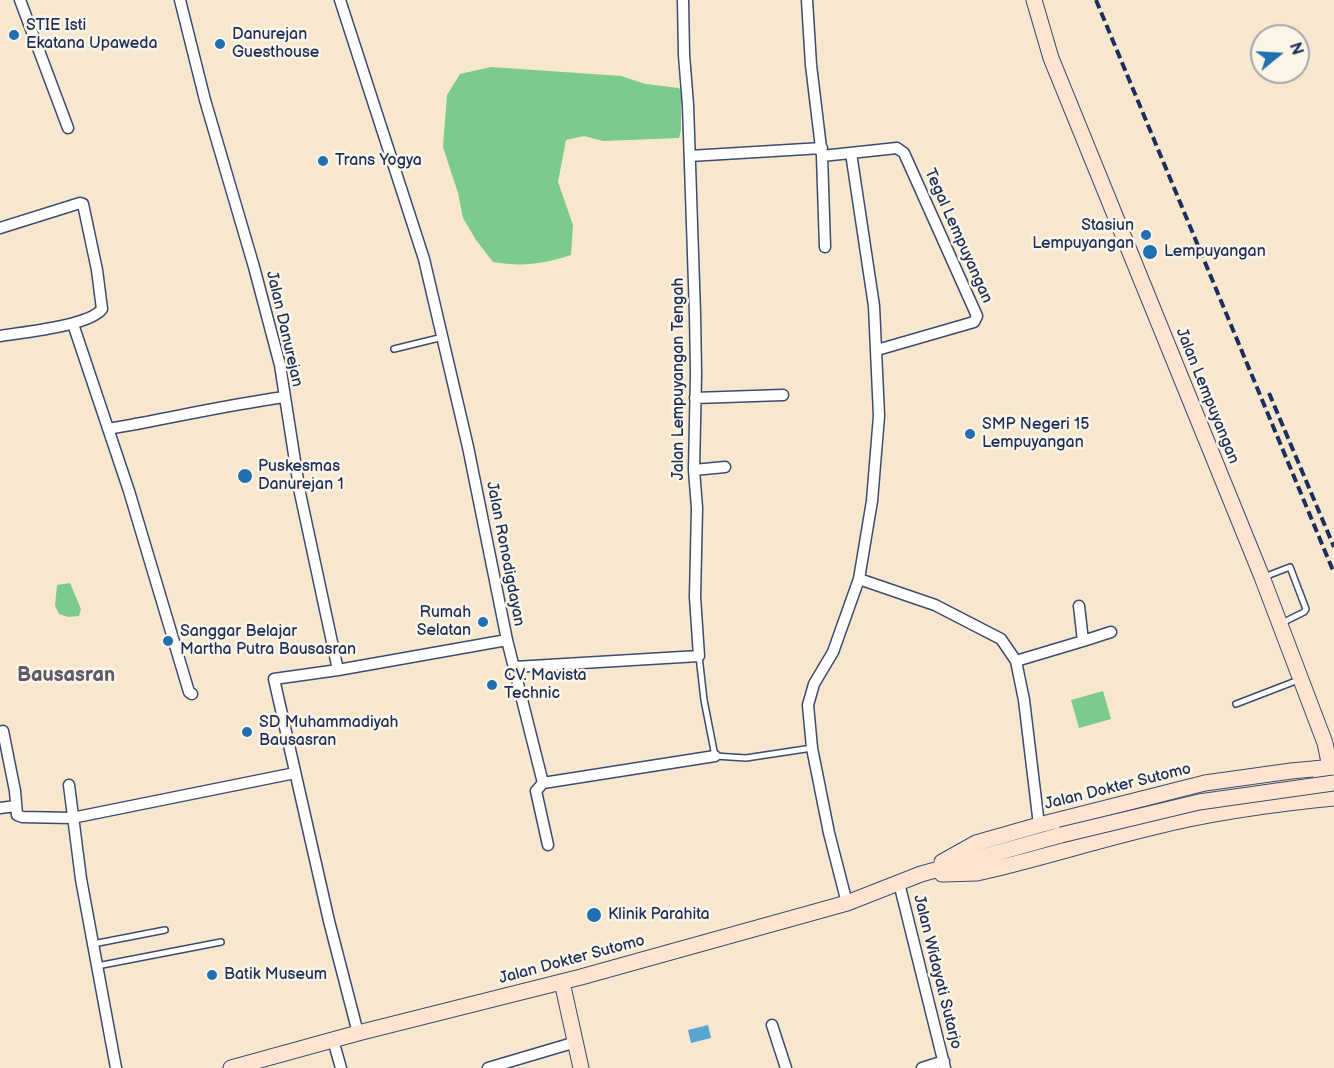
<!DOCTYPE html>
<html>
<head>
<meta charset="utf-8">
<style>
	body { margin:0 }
	#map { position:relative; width:1334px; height:1068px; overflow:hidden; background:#f7e7cf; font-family:"Balsamiq Sans",sans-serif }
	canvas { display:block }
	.north { position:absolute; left:1250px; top:24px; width:60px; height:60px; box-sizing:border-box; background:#fcf5e5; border:2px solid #a2a6af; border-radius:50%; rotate:72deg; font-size:16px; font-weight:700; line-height:24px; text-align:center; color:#1b2f5e }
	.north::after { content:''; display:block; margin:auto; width:21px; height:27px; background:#1f6fb2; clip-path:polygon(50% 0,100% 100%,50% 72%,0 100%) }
</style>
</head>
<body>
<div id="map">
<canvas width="1334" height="1068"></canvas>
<div class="north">N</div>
</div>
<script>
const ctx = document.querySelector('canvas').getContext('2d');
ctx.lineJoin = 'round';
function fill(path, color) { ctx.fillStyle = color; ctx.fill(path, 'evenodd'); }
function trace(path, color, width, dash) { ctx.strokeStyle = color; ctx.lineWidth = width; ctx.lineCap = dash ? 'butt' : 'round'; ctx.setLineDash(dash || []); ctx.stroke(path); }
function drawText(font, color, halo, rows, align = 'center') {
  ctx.font = font + ' "Balsamiq Sans",sans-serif'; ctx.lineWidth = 5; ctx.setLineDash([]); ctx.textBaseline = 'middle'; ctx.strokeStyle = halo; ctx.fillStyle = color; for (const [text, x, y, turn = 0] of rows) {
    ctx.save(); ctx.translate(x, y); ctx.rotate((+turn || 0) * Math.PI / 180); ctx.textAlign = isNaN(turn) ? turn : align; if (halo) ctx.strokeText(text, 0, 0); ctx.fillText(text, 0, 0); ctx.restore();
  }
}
const green = new Path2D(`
	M491,67L621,76L646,84L679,88L681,92V130L679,138L603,141L584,136L566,140L558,182L573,225L571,255C543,264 522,267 493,262L476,240L463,218L458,193L443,147L447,95L460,74Z
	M70,583L81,609L79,616L68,617L59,614L55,606L57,585Z
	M1103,691L1111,719L1079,728L1071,700Z`);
const water = new Path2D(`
	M708,1025L711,1038L691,1043L688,1030Z`);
const lane = new Path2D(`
	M394,349L443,337
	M1264,577L1290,567L1306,609L1304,612L1282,623
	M699,656L704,700L715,756L746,758L812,748
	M1236,704L1301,679
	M93,944L165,930
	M97,966L221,942`);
const street = new Path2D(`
	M20,0L68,128
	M180,0L205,100L254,267L280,365L300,493L338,670
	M340,0L424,259L468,447L507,640L338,670L274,679L329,921L358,1033
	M807,0L811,65L822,156L897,148L904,153L977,316L974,322L877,350
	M690,156L822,148
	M822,156L825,247
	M0,228L80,203L83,204L97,270L102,309C89,326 24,332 0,336
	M73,324L129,491L189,692L192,694
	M695,398L783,395
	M108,429C167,419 225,405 285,397
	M694,470L725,467
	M859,579L935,605L1001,639L1016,661L1024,700L1039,825
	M507,640L543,783L536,791L548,845
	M1083,641L1111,632
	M1016,661L1083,641L1079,606
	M515,667L699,656L695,597L697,508L694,470L696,374L695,314L688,105L684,55L683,0
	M0,732L3,731L15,791L17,815L22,817L72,818L295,773
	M543,783L715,756
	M69,785L81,879L116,1068
	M0,808L16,806
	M899,883L945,1068
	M847,903L829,833L812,748L808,705L814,684L833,652L859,579L872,501L879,416L874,306L851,153
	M772,1025L786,1068
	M333,1040L341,1068
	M488,1068L576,1042
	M922,1068L944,1061`);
const secondary = new Path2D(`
	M1034,0L1051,58L1262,577L1325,743L1330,767L1305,801
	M942,862L976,843L1039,825L1205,783L1291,771L1334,767
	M942,874L977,873L990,870C1045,857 1099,840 1154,827C1213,812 1273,804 1334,798
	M562,982L581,1068
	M231,1068L358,1033L581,977L847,903L921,874L1061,835`);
const rail = new Path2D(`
	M1096,0L1334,573
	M1269,393L1334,547`);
const secondaryBridge = new Path2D(`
	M1061,835L1199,802L1334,783`);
const markers = [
	[14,35,6,"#1f6fb2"],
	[220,44,6,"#1f6fb2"],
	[323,161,6,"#1f6fb2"],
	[1146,235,6,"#1f6fb2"],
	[1150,252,8,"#1f6fb2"],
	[970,434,6,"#1f6fb2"],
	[245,476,8,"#1f6fb2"],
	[483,622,6,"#1f6fb2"],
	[168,641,6,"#1f6fb2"],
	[492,685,6,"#1f6fb2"],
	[247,732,6,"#1f6fb2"],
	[594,915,8,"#1f6fb2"],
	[212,975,6,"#1f6fb2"]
];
const poiNames = [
	["STIE Isti",26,26],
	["Ekatana Upaweda",26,44],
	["Danurejan",232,35],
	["Guesthouse",232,53],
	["Trans Yogya",335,161],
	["Stasiun",1134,226,"right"],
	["Lempuyangan",1134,244,"right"],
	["Lempuyangan",1164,252],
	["SMP Negeri 15",982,425],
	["Lempuyangan",982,443],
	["Puskesmas",258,467],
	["Danurejan 1",258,485],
	["Rumah",471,613,"right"],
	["Selatan",471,631,"right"],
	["Sanggar Belajar",180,632],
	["Martha Putra Bausasran",180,650],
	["CV. Mavista",504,676],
	["Technic",504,694],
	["SD Muhammadiyah",259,723],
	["Bausasran",259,741],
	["Klinik Parahita",608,915],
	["Batik Museum",224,975]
];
const streetNames = [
	["Tegal Lempuyangan",958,236,66],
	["Jalan Danurejan",284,329,77],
	["Jalan Lempuyangan Tengah",679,379,-90],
	["Jalan Lempuyangan",1207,396,68],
	["Jalan Ronodigdayan",505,554,79],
	["Jalan Dokter Sutomo",1118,787,-14],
	["Jalan Dokter Sutomo",572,960,-15],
	["Jalan Widayati Sutarjo",937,972,76]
];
const quarterNames = [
	["Bausasran",66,676]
];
fill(green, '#7acb8c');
fill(water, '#59a5d1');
trace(lane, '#3c4b6f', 8);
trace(street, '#3c4b6f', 13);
trace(secondary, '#3c4b6f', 17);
trace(lane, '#fff', 5);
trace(street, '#fff', 10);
trace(secondary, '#fde4d0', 15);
trace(rail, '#1b2f5e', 4, [9, 4.5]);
trace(secondaryBridge, '#3c4b6f', 17, []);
trace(secondaryBridge, '#fde4d0', 15);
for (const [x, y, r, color] of markers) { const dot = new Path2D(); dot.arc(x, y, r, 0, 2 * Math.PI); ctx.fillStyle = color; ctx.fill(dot); trace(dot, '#fcf5e5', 2); }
drawText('16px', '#1b2f5e', '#fcf5e5', poiNames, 'left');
drawText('16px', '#1b2f5e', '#fcf5e5', streetNames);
drawText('bold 20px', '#5b596e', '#fcf5e5', quarterNames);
</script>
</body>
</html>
